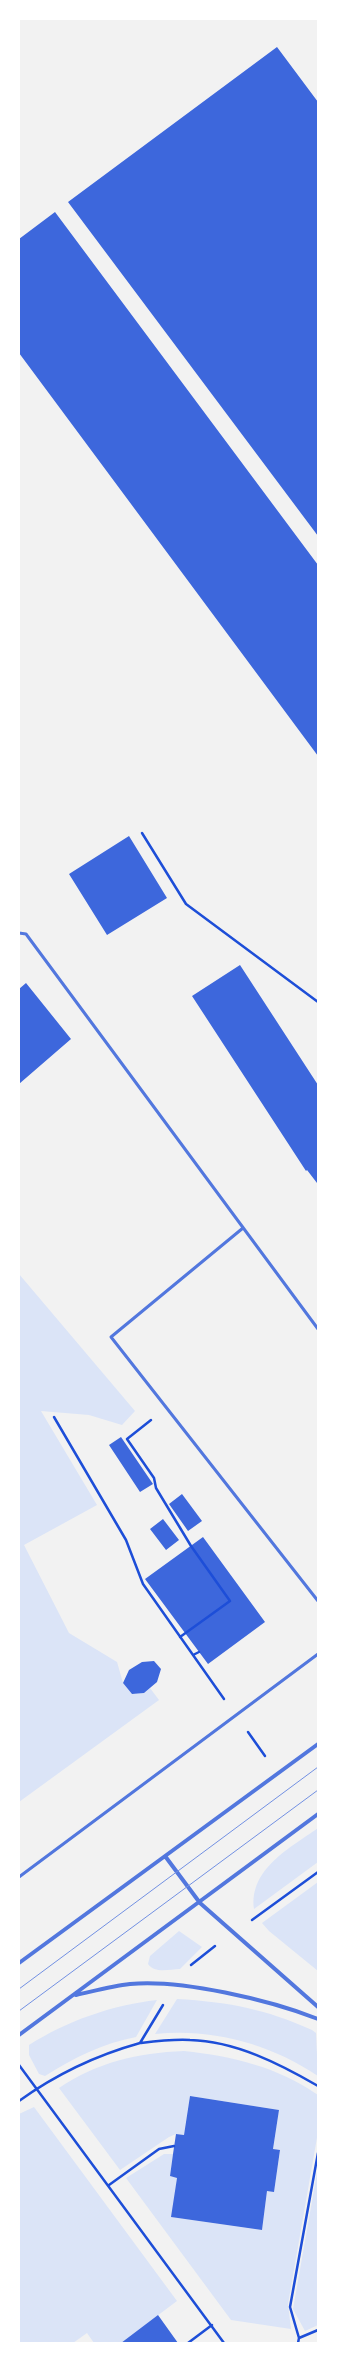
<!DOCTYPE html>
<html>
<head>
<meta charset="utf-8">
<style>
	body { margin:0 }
	#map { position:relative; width:337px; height:2362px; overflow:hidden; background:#f2f2f2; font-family:"Titillium Web",sans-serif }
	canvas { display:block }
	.frame { position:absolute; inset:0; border:20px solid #fff; pointer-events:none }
</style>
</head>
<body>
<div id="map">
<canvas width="337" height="2362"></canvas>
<div class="frame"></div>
</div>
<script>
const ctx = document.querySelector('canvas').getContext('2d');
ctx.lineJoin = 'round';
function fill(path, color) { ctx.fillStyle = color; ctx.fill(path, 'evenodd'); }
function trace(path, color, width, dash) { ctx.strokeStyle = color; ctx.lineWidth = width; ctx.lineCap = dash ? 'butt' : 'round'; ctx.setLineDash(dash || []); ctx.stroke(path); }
const green = new Path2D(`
	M19,1274L135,1411L122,1425L89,1415L41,1411L97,1505L24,1545L69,1633L117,1662L123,1683L132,1694L144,1693L150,1688L159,1700L19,1802Z
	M318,1828V1862L254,1909C249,1869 290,1848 318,1828Z
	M318,1882V1971L269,1931L262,1923Z
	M179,1931L202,1947L180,1969C170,1969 155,1974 148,1964L150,1956Z
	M177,1999C229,2002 265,2009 312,2030L316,2033L318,2076C270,2044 213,2028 155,2034Z
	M157,2000L136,2037C104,2043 73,2058 45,2076L39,2074L29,2055V2045C67,2021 112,2005 157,2000Z
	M184,2051C232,2056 278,2067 318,2095V2132L288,2304L291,2329L231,2320L126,2178L164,2154H173L170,2176L177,2178L172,2217L262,2230L267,2191H274L280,2151L273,2149L279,2110L190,2096L184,2135L176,2134L169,2137L120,2170L59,2088C98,2062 137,2053 184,2051Z
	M34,2107L177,2301L121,2343H94L87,2333L73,2343H19V2114Z
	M318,2167V2325L305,2331L293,2309Z`);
const building = new Path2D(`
	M277,47L318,102V536L68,202Z
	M55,212L318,565V756L19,353V239Z
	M129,836L167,898L107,935L69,874Z
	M240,965L318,1085L317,1183L307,1170L306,1171L192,996Z
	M26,983L71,1039L19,1084V989Z
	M121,1437L153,1484L140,1492L109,1445Z
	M182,1494L202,1521L188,1531L169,1504Z
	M163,1519L179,1540L166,1550L150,1529Z
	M203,1537L265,1622L208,1664L145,1579Z
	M154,1661L161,1669L157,1682L144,1693L132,1694L123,1683L129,1670L142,1662Z
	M190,2096L279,2110L273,2149L280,2150L274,2192L267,2191L262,2230L171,2217L177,2178L170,2176L173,2154L176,2134L184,2135Z
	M158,2315L178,2343H121Z`);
const path = new Path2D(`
	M142,833L186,904L318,1002
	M54,1417L126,1540L143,1584L224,1699
	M151,1420L127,1439L154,1478L156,1488L191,1546L230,1601L180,1637
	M193,1655L199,1652
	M248,1732L265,1756
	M252,1920L318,1872
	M191,1965L215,1946
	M141,2043C157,2041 173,2039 190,2040C235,2041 280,2064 318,2086
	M19,2065L224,2343
	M19,2101C55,2075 97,2055 140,2043L163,2005
	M109,2185L159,2149L174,2146
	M299,2338L290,2307L318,2153
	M188,2343L212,2325
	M298,2343L299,2338L318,2330`);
const service = new Path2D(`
	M19,933L26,934L318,1329
	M243,1228L111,1337L318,1601
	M19,1877L318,1654`);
const minor = new Path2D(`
	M165,1856L200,1903L318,2007
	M19,1963L318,1744
	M76,1995C94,1991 112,1986 130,1984C181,1979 270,2000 318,2019
	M19,2035L318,1814`);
const tram = new Path2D(`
	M19,1989L318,1767
	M19,2011L318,1790`);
fill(green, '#dbe4f7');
fill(building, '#3d67dc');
trace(path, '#1d4ed8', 2.5);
trace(service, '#5277de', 3);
trace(minor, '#5277de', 4);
trace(tram, '#7290e2', 1);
</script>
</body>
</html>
